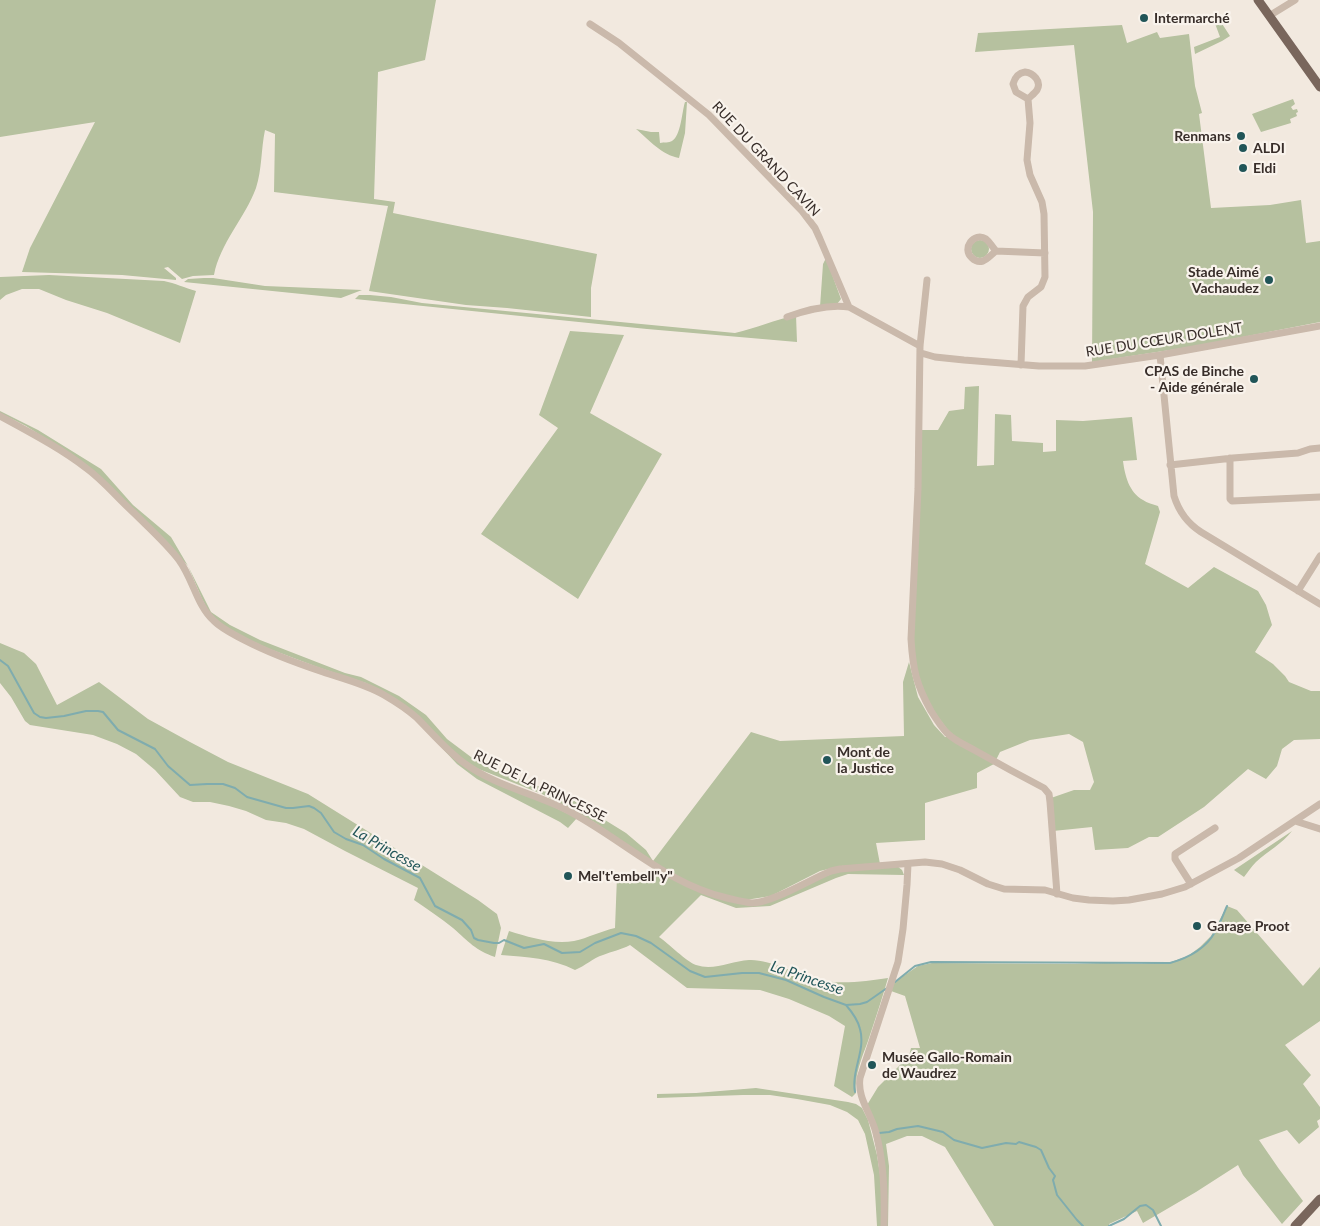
<!DOCTYPE html>
<html>
<head>
<meta charset="utf-8">
<style>
	body { margin:0 }
	canvas { display:block; background:#f2e9df }
</style>
</head>
<body>
<canvas width="1320" height="1226"></canvas>
<script>
const ctx = document.querySelector('canvas').getContext('2d');
ctx.lineJoin = 'round';
function fill(path, color) { ctx.fillStyle = color; ctx.fill(path, 'evenodd'); }
function trace(path, color, width, dash) { ctx.strokeStyle = color; ctx.lineWidth = width; ctx.lineCap = dash ? 'butt' : 'round'; ctx.setLineDash(dash || []); ctx.stroke(path); }
function drawText(font, color, halo, rows, align = 'center') {
  ctx.font = font + ' Lato,sans-serif'; ctx.lineWidth = 4.5; ctx.setLineDash([]); ctx.textBaseline = 'middle'; ctx.strokeStyle = halo; ctx.fillStyle = color; for (const [text, x, y, turn = 0] of rows) {
    ctx.save(); ctx.translate(x, y); ctx.rotate((+turn || 0) * Math.PI / 180); ctx.textAlign = isNaN(turn) ? turn : align; if (halo) ctx.strokeText(text, 0, 0); ctx.fillText(text, 0, 0); ctx.restore();
  }
}
const green = new Path2D(`
	M0,0H436L425,60L378,72L374,199L395,202L393,213L597,254L591,288V317L507,308L466,305L369,291L388,206L274,192L275,134L265,130C261,149 262,170 256,188C245,218 220,243 214,275L193,276L182,279L168,267L164,268L176,278V280L122,275L22,272L30,248L95,122L0,137Z
	M1217,16L1230,36L1222,41L1195,54L1194,47L1220,37L1213,18Z
	M1122,25L1127,43L1157,32L1160,38L1189,34L1195,86L1202,113L1199,114L1211,208L1270,205L1301,200L1306,243L1320,241V322L1196,346L1092,362L1093,212L1074,45L975,52L978,33Z
	M1293,99L1295,104L1291,107L1293,110L1297,109L1298,112L1296,113L1297,116L1290,119L1291,123L1261,132L1252,114Z
	M685,102H687L685,133L679,158C662,155 649,140 636,129L651,132H659L660,143C664,142 669,143 672,141C681,136 682,111 685,102Z
	M971 249a9 9 0 1 1 18 0a9 9 0 1 1-18 0Z
	M826,258L841,299L837,304L820,307L823,264Z
	M49,275L164,281C175,283 185,288 196,291L180,343L107,313L66,300L39,289H22L6,295L0,300V277Z
	M204,278H213L265,286L362,290L341,298L184,282L188,279Z
	M359,295H370L391,297L422,303L735,333C756,328 775,320 796,315L797,342L647,329L355,299Z
	M570,331L624,335L590,413L662,454L578,599L481,534L558,428L539,415Z
	M979,386L977,466L994,465L995,414L1011,415L1012,441L1043,443V452L1056,451V420L1083,421L1132,417L1137,460L1123,461C1125,476 1129,492 1143,500C1147,503 1153,504 1158,506L1160,512L1145,564L1188,588L1214,567L1258,591L1266,605L1272,625L1255,652L1273,664L1285,676L1289,682L1311,691H1320V739L1294,740L1282,749L1277,766L1266,779L1248,769L1204,807L1158,837H1149L1128,848L1095,850L1092,827L1053,831L1051,798L1074,790H1090L1094,782L1083,742L1069,734L1030,740L1000,752L994,764L977,773V788L925,803V840L876,843L880,864L841,866L820,871L771,896L752,899L732,900L713,894L684,881L631,847L594,822L542,794L471,766L452,750L409,708L366,683L320,668L267,648L229,630L211,616L202,599L188,566L148,524L92,470L65,451L26,426L0,413V411L38,430L101,469L133,505L171,537L188,566L211,612L230,625L260,640L345,673L361,677L399,696L426,715L447,739L479,763L571,799L626,833L646,850L653,861L751,732L780,741L904,736L903,682L909,662L918,697L934,725L945,737H953L930,706L917,679L914,654V608L920,489L921,430H938L949,411L964,409L965,387Z
	M0,643L24,653L36,664L57,705L99,682L148,719L190,742L228,762L308,794L478,900L497,914L501,928L495,957C475,950 469,942 453,928C441,918 427,909 414,900L418,888L345,851L304,829L286,823L266,820L246,811L229,806L210,802H193L180,797L155,770L136,754L117,744L93,735L30,725L25,721L11,697L0,683Z
	M441,747L454,758L520,791L577,818L568,828L560,822L477,779L457,764Z
	M1292,831C1282,844 1268,851 1256,862C1251,867 1248,872 1244,877L1234,870Z
	M897,866L902,870L904,875L848,874L836,878L770,906L736,908L701,895L659,937C668,943 687,962 696,965C714,971 731,961 749,960C770,959 799,975 819,980C841,985 867,981 888,978C882,999 875,1020 868,1041C862,1057 854,1076 856,1093L852,1097L834,1086L845,1026L829,1016L789,999L760,990L687,988L630,945C621,950 612,951 603,955C593,958 585,966 575,970C552,958 526,957 501,955L509,931C529,937 553,945 574,941C588,938 601,931 615,928L617,876L630,884L636,878L646,882L653,868L676,881L754,903L837,872Z
	M1227,906L1237,910L1303,986L1320,967V1021L1285,1045L1311,1075L1303,1084L1320,1107V1119L1317,1121L1319,1127L1299,1144L1287,1130L1259,1140L1279,1169L1303,1201L1282,1224L1243,1175L1238,1165L1196,1192L1143,1223L1137,1211L1109,1224V1226H994L945,1147L922,1136H907L886,1144L889,1166L888,1226H885L886,1195L867,1105L878,1087L909,1056L911,1048H920L905,996L891,991L893,982L896,981L918,966L932,963L1075,964L1105,963L1140,964L1171,962L1188,956L1200,947L1211,936Z
	M756,1088L848,1102L856,1104L862,1108L868,1120L877,1155L881,1181V1226H877L874,1175L865,1134L858,1120L847,1112L830,1105L797,1099L770,1095H743L657,1098V1094L696,1093Z`);
const stream = new Path2D(`
	M0,660L8,666L34,713L40,717L46,718L64,716L86,711H98L103,712L118,730L155,749L168,766L190,785L207,784H223L235,788L247,797L286,808H293L309,806L314,808L321,813L334,832L346,839L363,845L384,859L420,878L435,906L462,920L471,930L474,938L478,940L494,943H499L504,940L524,948L544,944L562,953L580,952L595,943L621,933L636,936L651,943L690,971L705,977L742,973H759L786,980L824,997L846,1005L860,1004L867,1002L887,988
	M895,982L915,966L931,962L1170,963C1188,958 1206,948 1215,932C1220,924 1223,915 1227,906
	M846,1005C852,1012 858,1020 860,1029C866,1050 851,1071 855,1092
	M879,1133L889,1132L897,1129L918,1126L943,1132L954,1140L982,1148L1006,1143L1016,1144L1019,1142L1036,1147L1041,1150L1049,1168L1055,1176L1053,1180L1057,1195L1077,1220L1083,1226
	M1109,1226L1124,1219L1140,1206L1146,1205L1153,1210L1161,1226`);
const minor = new Path2D(`
	M1269,16L1295,0
	M590,24L619,43L709,115L802,211L815,228L820,239L849,307
	M1025,72C1033,73 1042,81 1037,90C1035,93 1031,96 1028,99L1016,92L1013,84C1015,77 1018,73 1025,72Z
	M996,251C992,247 990,242 986,239C974,231 961,249 972,258C975,261 979,262 983,261C988,259 992,254 996,251L1045,253
	M927,280L920,346L918,489L911,639C913,670 916,684 931,711C936,719 941,727 947,733C955,741 967,746 976,751C999,764 1021,776 1044,788L1049,794L1050,802L1057,894
	M787,317C806,310 829,304 849,307L920,346
	M921,353L935,357L964,360L1039,366H1085L1160,355L1320,326
	M1160,355L1174,496C1179,512 1187,523 1201,532L1320,604
	M1021,365L1023,306L1028,297L1041,287L1045,277L1044,214L1042,202L1030,175L1027,160L1030,123L1028,99
	M0,416C29,432 60,448 86,468C104,481 118,499 134,513C149,528 166,543 179,560C193,579 197,606 214,621C222,629 233,634 244,640C269,653 296,663 323,672C344,679 365,684 384,695C396,702 407,709 417,718C432,733 447,751 464,763C494,785 532,793 565,809C620,837 666,884 727,898C736,900 744,902 752,903C772,903 811,879 831,871L840,869L925,862L942,864L960,870L988,884L1004,889L1045,890L1073,898L1089,900L1113,901L1129,900L1162,894L1185,887L1239,858L1320,804
	M1230,458V499L1232,501L1320,497
	M1170,465L1233,458L1298,453L1310,449L1320,448
	M1298,591L1320,556
	M1295,821L1320,829
	M1191,884L1175,859V854L1215,828
	M884,1226C885,1195 884,1163 876,1133C871,1113 857,1098 860,1078L898,962L903,929L907,885L908,864`);
const major = new Path2D(`
	M1258,0L1320,87
	M1295,1226L1320,1199`);
const markers = [
	[1144,18,5,"#215558"],
	[1241,136,5,"#215558"],
	[1243,148,5,"#215558"],
	[1243,168,5,"#215558"],
	[1269,280,5,"#215558"],
	[1254,379,5,"#215558"],
	[827,760,5,"#215558"],
	[568,876,5,"#215558"],
	[1197,926,5,"#215558"],
	[872,1065,5,"#215558"]
];
const poiNames = [
	["Intermarché",1154,18],
	["Renmans",1231,136,"right"],
	["ALDI",1253,148],
	["Eldi",1253,168],
	["Stade Aimé",1259,272,"right"],
	["Vachaudez",1259,288,"right"],
	["CPAS de Binche",1244,371,"right"],
	["- Aide générale",1244,387,"right"],
	["Mont de",837,752],
	["la Justice",837,768],
	["Mel't'embell\"y\"",578,876],
	["Garage Proot",1207,926],
	["Musée Gallo-Romain",882,1057],
	["de Waudrez",882,1073]
];
const streetNames = [
	["RUE DU GRAND CAVIN",766,159,47],
	["RUE DU CŒUR DOLENT",1164,340,-9],
	["RUE DE LA PRINCESSE",540,786,26]
];
const waterNames = [
	["La Princesse",387,849,30],
	["La Princesse",807,978,19]
];
fill(green, '#b6c19f');
trace(stream, '#7facae', 2);
trace(minor, '#cab9ab', 7);
trace(major, '#79665c', 9);
for (const [x, y, r, color] of markers) { const dot = new Path2D(); dot.arc(x, y, r, 0, 2 * Math.PI); ctx.fillStyle = color; ctx.fill(dot); trace(dot, '#f9f3ec', 2); }
drawText('bold 14px', '#382e2a', '#f9f3ec', poiNames, 'left');
drawText('14px', '#382e2a', '#f9f3ec', streetNames);
drawText('italic 15px', '#215558', '#f9f3ec', waterNames);
</script>
</body>
</html>
